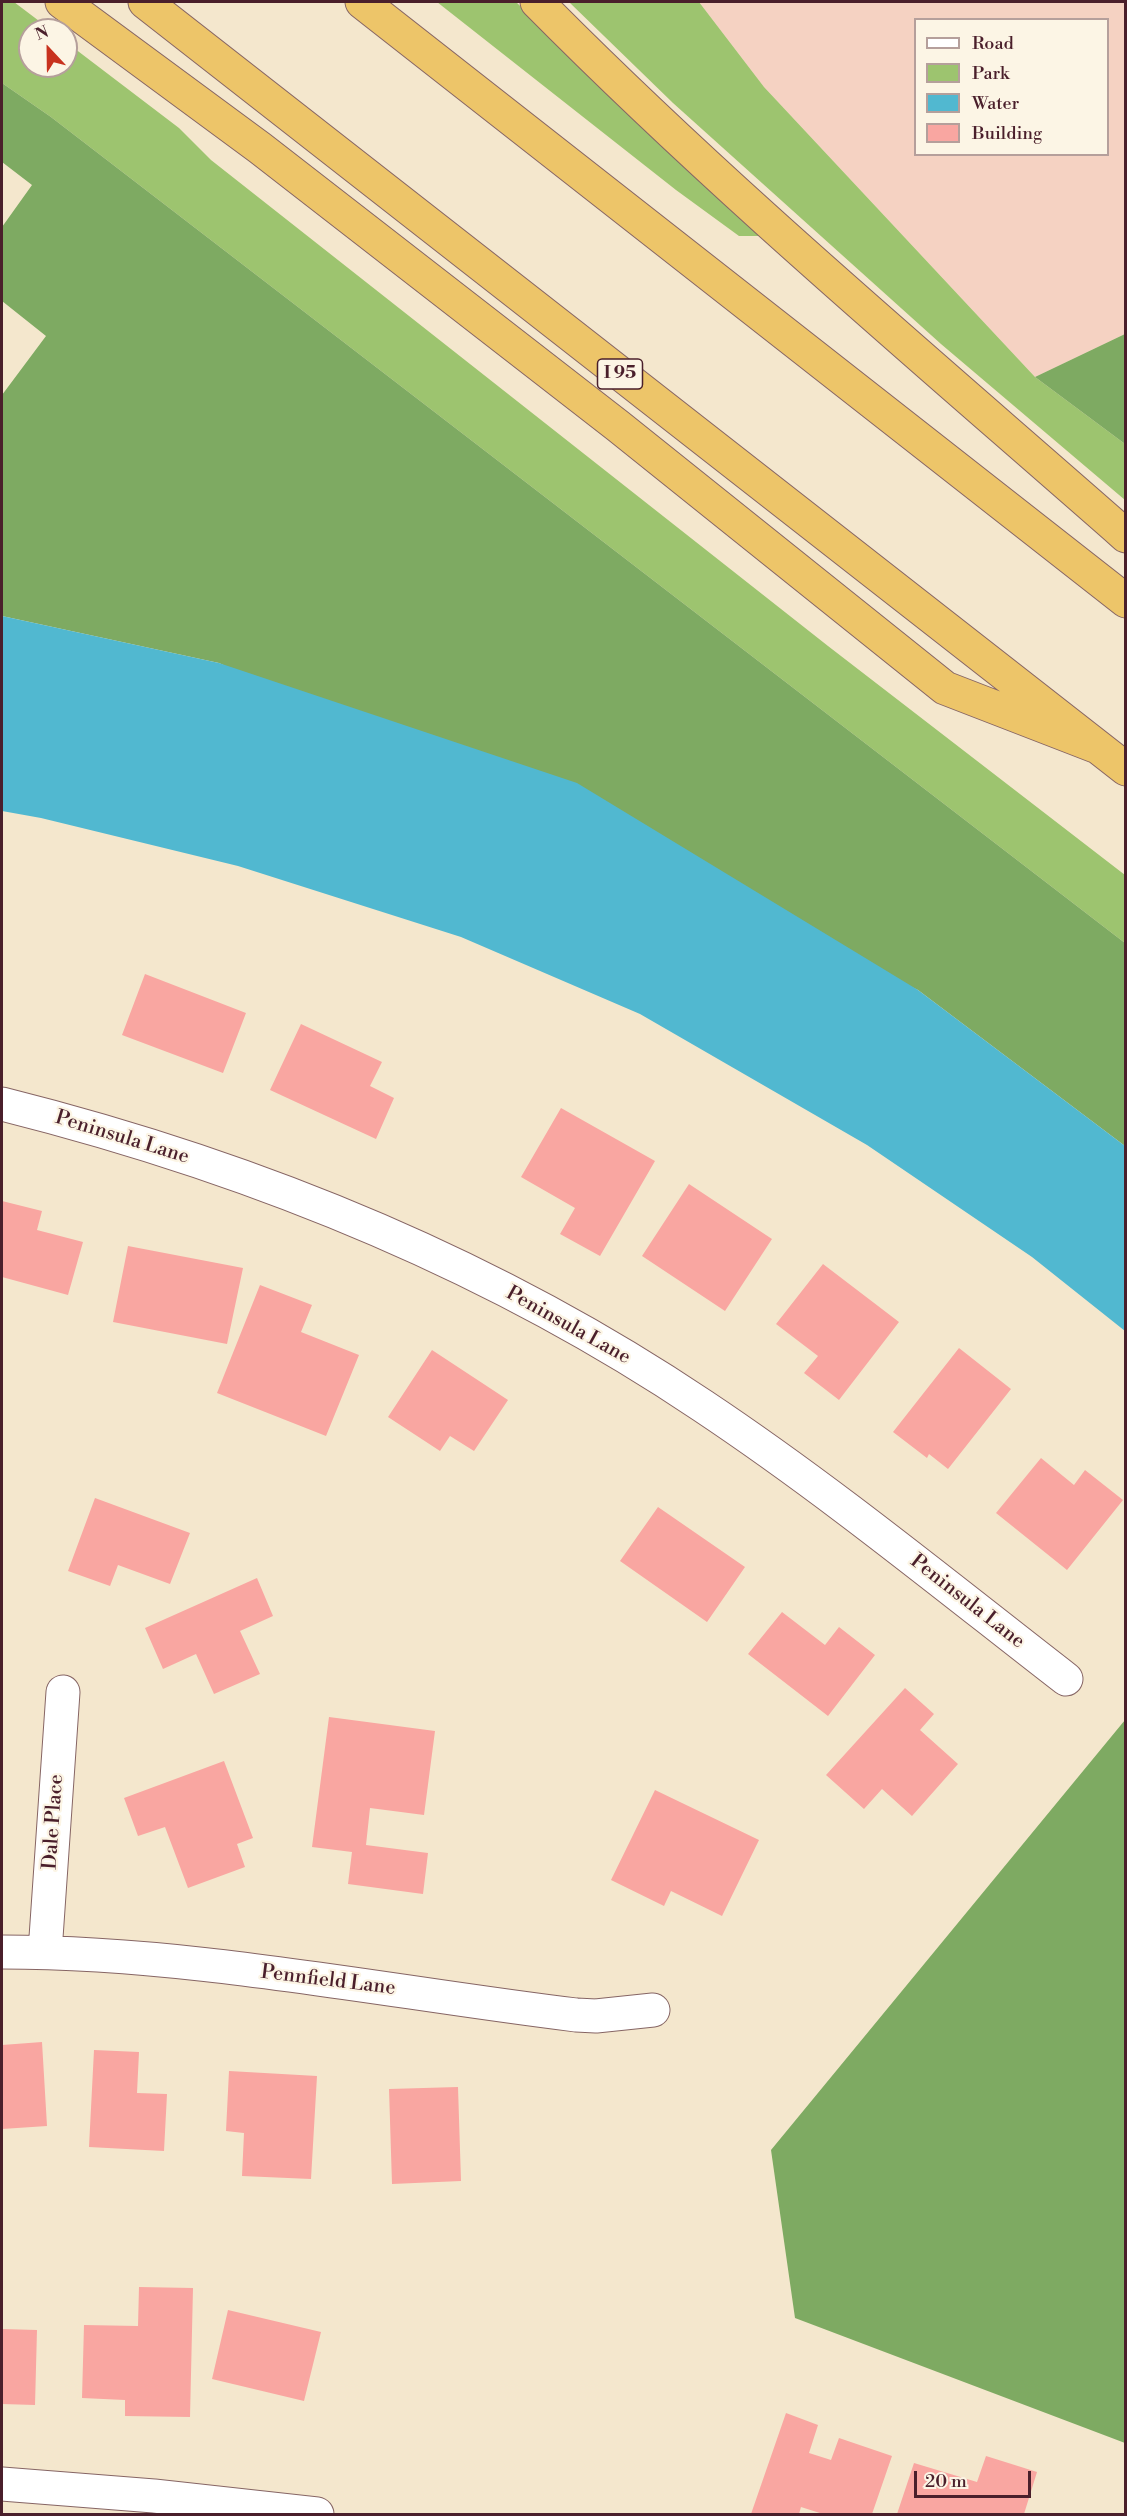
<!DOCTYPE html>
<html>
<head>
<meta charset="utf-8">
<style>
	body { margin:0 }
	#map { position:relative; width:1127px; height:2516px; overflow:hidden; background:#f4e7cd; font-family:"Libre Bodoni",serif }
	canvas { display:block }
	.frame { position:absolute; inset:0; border:3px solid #4a1f2b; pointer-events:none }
	.legend { position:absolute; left:914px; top:18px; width:195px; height:138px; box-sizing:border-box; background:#fcf5e5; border:2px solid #b59f9b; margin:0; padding:8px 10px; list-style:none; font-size:18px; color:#4a1f2b }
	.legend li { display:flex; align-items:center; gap:12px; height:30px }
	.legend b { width:30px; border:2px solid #b59f9b }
	.north { position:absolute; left:18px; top:18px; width:60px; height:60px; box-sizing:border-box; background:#fcf5e5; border:2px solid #b59f9b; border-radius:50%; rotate:338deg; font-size:16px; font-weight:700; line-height:24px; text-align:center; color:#4a1f2b }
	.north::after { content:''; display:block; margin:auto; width:21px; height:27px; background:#c8321e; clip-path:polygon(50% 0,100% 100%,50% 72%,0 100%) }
	.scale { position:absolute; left:914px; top:2471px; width:117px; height:27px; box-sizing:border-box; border:3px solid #4a1f2b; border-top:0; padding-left:8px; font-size:18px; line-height:21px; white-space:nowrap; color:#4a1f2b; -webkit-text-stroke:4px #fcf5e5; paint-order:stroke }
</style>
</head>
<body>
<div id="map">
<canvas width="1127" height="2516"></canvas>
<div class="frame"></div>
<ul class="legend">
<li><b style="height:8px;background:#fff"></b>Road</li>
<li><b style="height:16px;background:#9dc46f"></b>Park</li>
<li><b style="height:16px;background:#51b8d0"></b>Water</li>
<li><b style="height:16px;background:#f9a6a1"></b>Building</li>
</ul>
<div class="north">N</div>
<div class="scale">20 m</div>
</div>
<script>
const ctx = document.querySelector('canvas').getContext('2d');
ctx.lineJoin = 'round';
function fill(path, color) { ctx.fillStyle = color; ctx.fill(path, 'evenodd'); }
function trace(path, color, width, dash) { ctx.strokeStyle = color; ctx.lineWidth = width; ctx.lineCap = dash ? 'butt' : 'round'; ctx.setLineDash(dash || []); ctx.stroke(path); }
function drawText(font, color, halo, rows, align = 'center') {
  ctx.font = font + ' "Libre Bodoni",serif'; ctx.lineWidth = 4.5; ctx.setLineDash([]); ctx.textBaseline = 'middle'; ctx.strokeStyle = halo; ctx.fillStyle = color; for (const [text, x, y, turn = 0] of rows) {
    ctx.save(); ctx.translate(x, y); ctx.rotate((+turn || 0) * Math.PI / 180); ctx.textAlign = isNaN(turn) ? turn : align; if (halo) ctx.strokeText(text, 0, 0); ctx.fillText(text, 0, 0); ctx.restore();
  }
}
const built = new Path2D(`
	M699,2H1125V334L1035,377L764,87ZM916,20H1108V154H916Z`);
const green = new Path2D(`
	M2,2H14L51,30H30V66H66V42L179,128L211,160L828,646L1125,875V943L51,117L2,83Z
	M437,2H516L759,236H739L676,190Z
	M569,2H699L764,87L1035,377L1125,444V500L941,344L673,103Z`);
const forest = new Path2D(`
	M2,83L51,117L1125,943V1146L918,990L219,663L2,616V395L46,336L2,301V227L32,185L2,162Z
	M1125,334V444L1035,377Z
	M1125,1720V2443L795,2318L771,2150Z`);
const water = new Path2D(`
	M2,616L219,663L577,783L918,990L1125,1146V1331L1032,1257L867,1145L640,1014L461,937L238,866L41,818L2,811Z`);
const building = new Path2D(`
	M145,974L246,1013L223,1073L122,1035Z
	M301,1024L382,1062L370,1086L394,1098L376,1139L270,1090Z
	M561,1108L655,1161L600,1256L560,1234L575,1208L521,1177Z
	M689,1184L772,1239L725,1311L642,1256Z
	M2,1201L42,1211L37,1230L83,1242L68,1295L2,1277Z
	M128,1246L243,1268L227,1344L113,1322Z
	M823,1264L899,1322L839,1400L804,1373L818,1356L776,1324Z
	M260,1285L312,1305L301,1332L359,1355L326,1436L217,1393Z
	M959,1348L1011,1389L948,1469L929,1454L927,1458L893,1432Z
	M432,1350L508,1400L474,1451L450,1436L440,1451L388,1417Z
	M1041,1458L1074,1485L1085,1470L1123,1500L1067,1570L996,1513Z
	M95,1498L190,1533L170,1584L118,1565L110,1586L68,1571Z
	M658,1507L745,1567L707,1622L620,1561Z
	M257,1578L273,1616L240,1631L260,1674L214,1694L196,1654L163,1669L145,1628Z
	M782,1612L825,1645L839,1627L875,1655L828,1716L748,1654Z
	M905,1688L934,1714L920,1730L958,1764L912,1816L882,1789L864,1809L826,1775Z
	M329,1717L435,1731L424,1815L370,1808L366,1845L428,1853L423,1894L348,1884L352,1852L312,1847Z
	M224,1761L253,1838L237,1844L245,1867L188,1888L165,1827L138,1836L124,1798Z
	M655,1790L759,1840L722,1916L671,1891L664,1906L611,1880Z
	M42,2042L47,2126L2,2129V2045Z
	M94,2050L139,2052L137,2093L167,2094L164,2151L89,2147Z
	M229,2071L317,2076L311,2179L242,2176L244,2133L226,2131Z
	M458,2087L461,2181L392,2184L389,2089Z
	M139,2287L193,2288L190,2417L125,2416V2400L82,2398L84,2325L138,2326Z
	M228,2310L321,2332L304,2401L212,2379Z
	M2,2329L37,2330L35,2405L2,2404Z
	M786,2413L818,2425L809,2453L831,2460L839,2438L892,2456L872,2514H823L801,2507L799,2514H751Z
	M986,2456L1037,2472L1024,2514H897L914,2463L977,2482Z`);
const minor = new Path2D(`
	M2,1104C249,1166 490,1263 703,1406C829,1490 946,1586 1066,1679
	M2,1952C192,1952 387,1992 576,2015L596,2016L653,2010
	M45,1952L63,1692
	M2,2484L154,2496L317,2514`);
const motorway = new Path2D(`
	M62,2L260,148L618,426L945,688L1095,746
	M145,2L1126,769
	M362,2L1126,601
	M537,2C723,190 927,361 1126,536`);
const shields = [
	[620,374,45]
];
const shieldNames = [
	["I 95",620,374]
];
const streetNames = [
	["Peninsula Lane",122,1138,17],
	["Peninsula Lane",568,1326,29],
	["Peninsula Lane",967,1602,38],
	["Dale Place",54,1822,-86],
	["Pennfield Lane",328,1981,7]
];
fill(built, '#f5d2c2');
fill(green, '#9dc46f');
fill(forest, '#7eaa62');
fill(water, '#51b8d0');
fill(building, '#f9a6a1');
trace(minor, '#866564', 35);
trace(motorway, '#866564', 35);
trace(minor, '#fff', 33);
trace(motorway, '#edc569', 33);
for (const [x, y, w] of shields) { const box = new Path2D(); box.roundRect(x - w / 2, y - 15, w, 30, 4.5); ctx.fillStyle = '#fcf5e5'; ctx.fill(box); trace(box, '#4a1f2b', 1.5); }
drawText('bold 18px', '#4a1f2b', null, shieldNames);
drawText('20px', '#4a1f2b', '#fcf5e5', streetNames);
</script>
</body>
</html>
